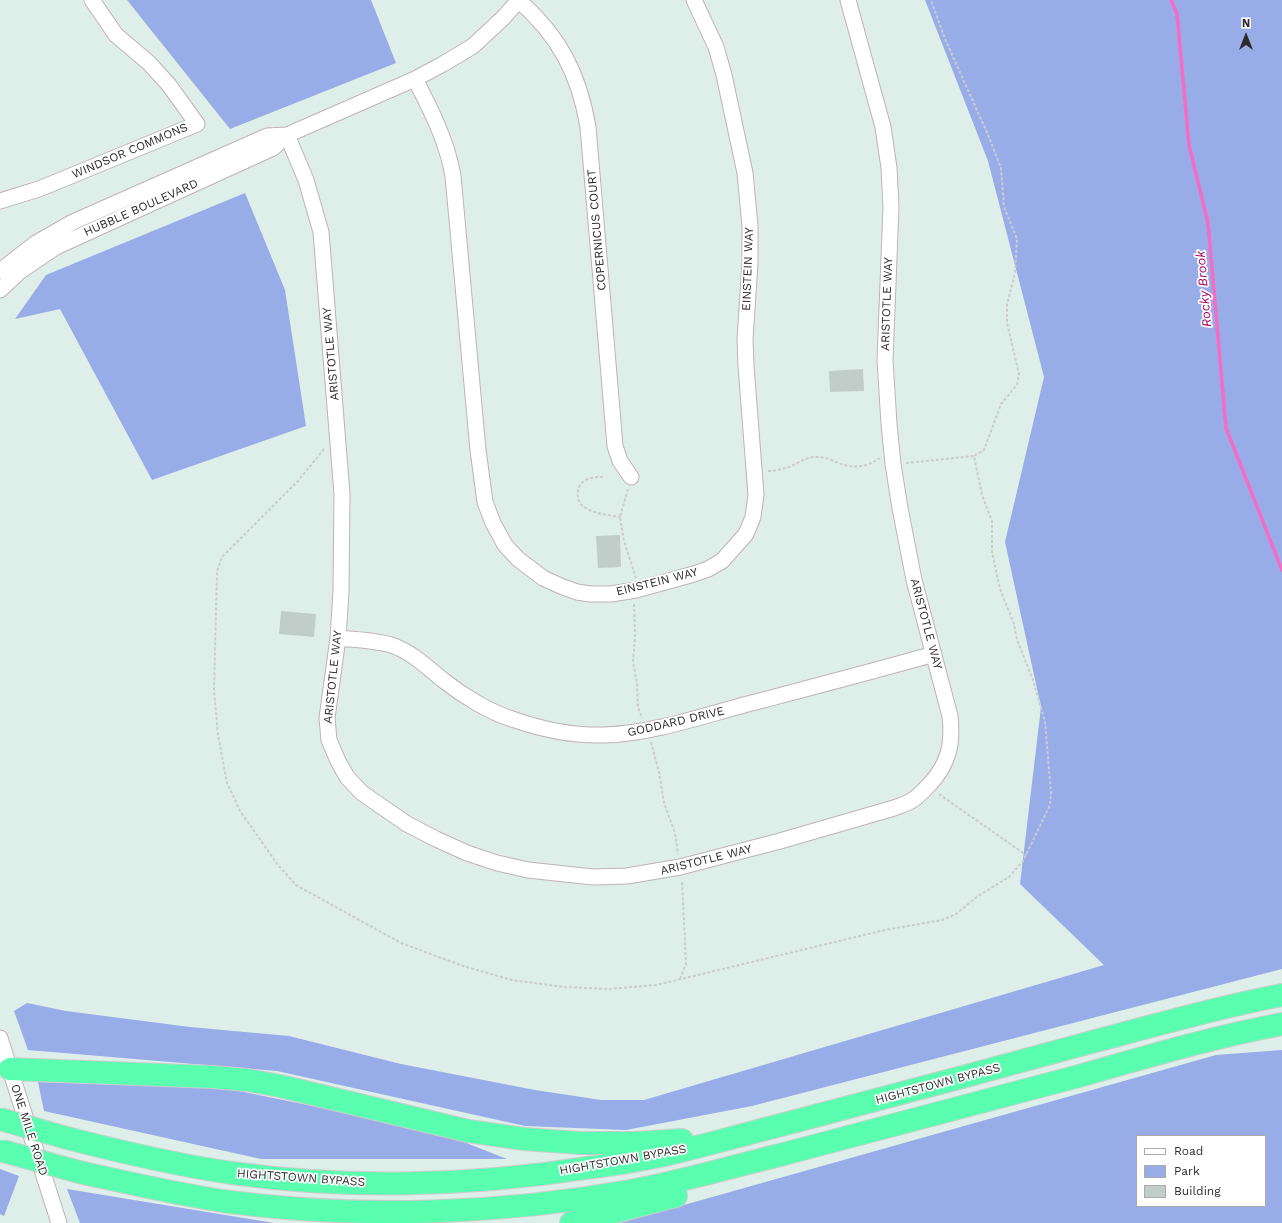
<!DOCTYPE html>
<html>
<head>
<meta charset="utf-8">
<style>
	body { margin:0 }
	#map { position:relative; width:1282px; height:1223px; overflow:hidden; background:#deefe9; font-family:"Work Sans",sans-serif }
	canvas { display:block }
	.legend { position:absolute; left:1136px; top:1135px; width:130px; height:72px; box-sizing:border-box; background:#fff; border:1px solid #ababab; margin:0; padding:5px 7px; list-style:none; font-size:12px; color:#2c2c2c }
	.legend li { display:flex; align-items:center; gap:8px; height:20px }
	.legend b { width:20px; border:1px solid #ababab }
	.north { position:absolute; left:1226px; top:16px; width:40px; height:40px; -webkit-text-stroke:3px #fff; paint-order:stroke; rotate:0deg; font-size:11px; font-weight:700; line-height:16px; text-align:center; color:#2c2c2c }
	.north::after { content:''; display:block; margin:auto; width:14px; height:18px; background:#2c2c2c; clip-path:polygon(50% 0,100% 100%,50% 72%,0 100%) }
</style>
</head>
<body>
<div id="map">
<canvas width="1282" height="1223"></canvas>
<ul class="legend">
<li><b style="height:5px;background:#fff"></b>Road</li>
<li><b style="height:11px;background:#98ace8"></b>Park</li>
<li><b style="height:11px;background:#c1cdc9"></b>Building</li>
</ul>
<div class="north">N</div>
</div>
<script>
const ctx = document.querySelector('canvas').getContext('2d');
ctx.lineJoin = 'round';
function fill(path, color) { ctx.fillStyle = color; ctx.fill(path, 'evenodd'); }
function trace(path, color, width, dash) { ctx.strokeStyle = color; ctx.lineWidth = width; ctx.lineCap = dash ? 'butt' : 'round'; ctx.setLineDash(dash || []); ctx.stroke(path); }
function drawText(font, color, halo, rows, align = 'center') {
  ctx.font = font + ' "Work Sans",sans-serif'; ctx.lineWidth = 3.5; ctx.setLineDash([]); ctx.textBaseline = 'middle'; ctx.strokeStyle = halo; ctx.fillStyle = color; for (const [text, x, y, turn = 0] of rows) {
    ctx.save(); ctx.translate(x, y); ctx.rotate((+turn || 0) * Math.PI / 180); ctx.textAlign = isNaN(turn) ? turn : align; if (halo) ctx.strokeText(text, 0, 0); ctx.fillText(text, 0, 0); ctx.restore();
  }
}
const green = new Path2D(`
	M127,0H371L396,63L230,129Z
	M925,0H1282V969L752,1106L626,1130L525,1126L277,1071L28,1050L14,1011L27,1003L66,1011L190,1027L289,1036L401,1064L535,1090L601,1100H644L1104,965L1020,884L1041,707L1005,542L1044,377L988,161Z
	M245,193L285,290L306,426L152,480L60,309L15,319L46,275Z
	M1282,1050V1223H620L1216,1055ZM1137,1136H1265V1206H1137Z
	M38,1082L224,1088L436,1131L507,1159H261L44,1111Z
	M0,1169L19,1176L4,1216L0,1214Z
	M67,1189L274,1223H80Z`);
const stream = new Path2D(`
	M1171,0L1177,14L1189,145L1208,223L1226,428L1282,570`);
const building = new Path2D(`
	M863,369L864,391L830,392L829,371Z
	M620,535L621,567L598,568L596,536Z
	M281,611L316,614L314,637L279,634Z`);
const path = new Path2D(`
	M324,449L298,481L222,557L217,571L214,690L218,735L227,783L240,811L278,865L296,885L401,943L463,966L512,980L564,987L609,989L656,985L885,930L942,920L956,914L978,896L1009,877L1023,861L1050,805L1051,793L1045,722L1033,680L1017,640L1014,624L1000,589L992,552V521L982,495L974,456L984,450L1001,404L1017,385L1019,374L1007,323V304L1015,273L1017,239L1004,207L1001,168L989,137L945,39L931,0
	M906,463L974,456
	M768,471C775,471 782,469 789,467C798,463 808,456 818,457C828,457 836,463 845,465C857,469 870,465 880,458
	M603,477C599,477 593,477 588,479C576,483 574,500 584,507C595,514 608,515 620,517
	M628,489L620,517L624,541L636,578
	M634,604L635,637L633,662L637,683L638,707L642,718
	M651,742L659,772L664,803L675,833L678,854
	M939,794L1026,855
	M680,979L686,964L682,881`);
const minor = new Path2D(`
	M518,0C559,35 579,74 588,127L615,446L620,461L631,477
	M415,79C431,110 447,141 453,176L478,450L485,502L493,523L505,545L518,559L543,578L563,587L577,592L590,594H611L636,590L694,574L708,569L722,561L746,534L753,517L756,495L746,366L745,339L750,263V226L745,173L724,75L716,47L694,0
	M287,135L306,180L321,232L342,494L341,591L338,638L327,718L329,740L338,761L347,777L362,793L407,824L436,839L467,853L497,863L528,870L593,877L627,876L680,867L780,841L894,808C899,806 906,804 911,801C918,797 924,790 930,784C949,763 953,744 950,716L914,580L900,508L893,464L889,424L885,360L891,207L889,168L883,127L848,0
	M0,201L39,189L197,124L169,85L149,63L116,35L92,0
	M0,271L36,243L73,222L267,136L287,135
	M0,290L19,272L56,247L273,148L287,135L415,79L443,64L473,46L503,18L519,0
	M338,638C356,640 377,640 394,646C413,653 428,668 443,680C463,696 491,713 515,720C544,730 574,736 605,735C653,733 699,717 744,705C808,688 871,672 934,654
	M0,1038L59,1223`);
const highway = new Path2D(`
	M10,1069L213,1077L247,1080L280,1086L468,1131L524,1139L580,1143H636L682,1140
	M67,1138C121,1152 176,1165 232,1173C347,1189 471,1186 586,1168C611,1165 636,1161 660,1156C700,1147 741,1135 781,1125C883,1098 986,1071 1088,1043C1153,1026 1217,1007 1282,995
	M79,1172C129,1183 179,1195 230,1202C361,1219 500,1214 630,1191C681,1182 730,1167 780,1155C880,1129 979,1102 1079,1076C1146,1057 1213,1037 1282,1024
	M571,1223L676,1196`);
const highwayBridge = new Path2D(`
	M0,1119L67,1138
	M3,1151L79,1172`);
const streetNames = [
	["WINDSOR COMMONS",130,151,-23],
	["HUBBLE BOULEVARD",141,208,-24],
	["COPERNICUS COURT",597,230,-95],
	["EINSTEIN WAY",748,269,-88],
	["ARISTOTLE WAY",887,304,-88],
	["ARISTOTLE WAY",331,354,-95],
	["EINSTEIN WAY",657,582,-14],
	["ARISTOTLE WAY",926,624,75],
	["ARISTOTLE WAY",333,677,-84],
	["GODDARD DRIVE",676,722,-13],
	["ARISTOTLE WAY",706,860,-14],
	["HIGHTSTOWN BYPASS",938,1084,-15],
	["ONE MILE ROAD",29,1130,72],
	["HIGHTSTOWN BYPASS",623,1160,-10],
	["HIGHTSTOWN BYPASS",301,1178,4]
];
const waterNames = [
	["Rocky Brook",1204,289,-95]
];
fill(green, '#98ace8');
trace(stream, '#f56cc5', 3.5);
fill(building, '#c1cdc9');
trace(minor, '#c1b2b3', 17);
trace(highway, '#ccc', 24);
trace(path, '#ccc', 2, [3, 2]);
trace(minor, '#fff', 15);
trace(highway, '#59ffaf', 22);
trace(highwayBridge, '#ccc', 24, []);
trace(highwayBridge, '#59ffaf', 22);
drawText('12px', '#2c2c2c', '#fff', streetNames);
drawText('italic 13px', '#a70661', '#fff', waterNames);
</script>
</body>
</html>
